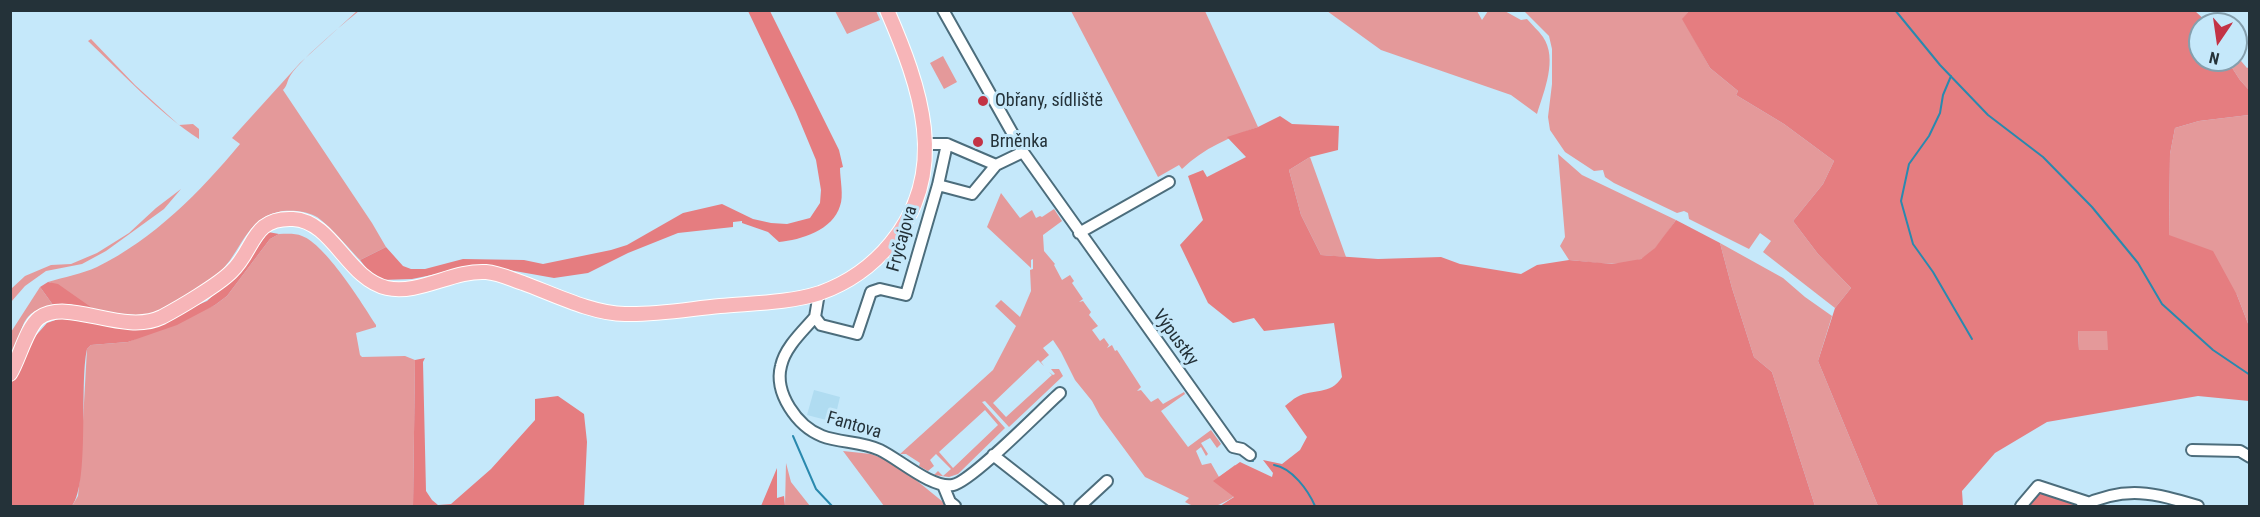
<!DOCTYPE html>
<html>
<head>
<meta charset="utf-8">
<style>
	body { margin:0 }
	#map { position:relative; width:2260px; height:517px; overflow:hidden; background:#c5e8fa; font-family:"Roboto Condensed",sans-serif }
	canvas { display:block }
	.frame { position:absolute; inset:0; border:12px solid #243239; pointer-events:none }
	.north { position:absolute; left:2188px; top:12px; width:60px; height:60px; box-sizing:border-box; background:#c5e8fa; border:2px solid #859fad; border-radius:50%; rotate:193deg; font-size:16px; font-weight:700; line-height:24px; text-align:center; color:#243239 }
	.north::after { content:''; display:block; margin:auto; width:21px; height:27px; background:#c33345; clip-path:polygon(50% 0,100% 100%,50% 72%,0 100%) }
</style>
</head>
<body>
<div id="map">
<canvas width="2260" height="517"></canvas>
<div class="frame"></div>
<div class="north">N</div>
</div>
<script>
const ctx = document.querySelector('canvas').getContext('2d');
ctx.lineJoin = 'round';
function fill(path, color) { ctx.fillStyle = color; ctx.fill(path, 'evenodd'); }
function trace(path, color, width, dash) { ctx.strokeStyle = color; ctx.lineWidth = width; ctx.lineCap = dash ? 'butt' : 'round'; ctx.setLineDash(dash || []); ctx.stroke(path); }
function drawText(font, color, halo, rows, align = 'center') {
  ctx.font = font + ' "Roboto Condensed",sans-serif'; ctx.lineWidth = 6; ctx.setLineDash([]); ctx.textBaseline = 'middle'; ctx.strokeStyle = halo; ctx.fillStyle = color; for (const [text, x, y, turn = 0] of rows) {
    ctx.save(); ctx.translate(x, y); ctx.rotate((+turn || 0) * Math.PI / 180); ctx.textAlign = isNaN(turn) ? turn : align; if (halo) ctx.strokeText(text, 0, 0); ctx.fillText(text, 0, 0); ctx.restore();
  }
}
const built = new Path2D(`
	M814,390L840,397L834,422L807,415Z`);
const green = new Path2D(`
	M1503,10L1521,20L1527,19C1532,25 1538,30 1543,37C1558,59 1544,91 1537,114L1511,95L1381,50L1327,11H1477L1482,20L1488,11Z
	M357,11H359C344,23 296,63 289,78C287,82 287,86 283,90L372,223L386,247L360,260C350,250 327,222 315,216C306,211 293,210 283,211C247,217 244,246 223,269C209,286 162,315 140,315C130,315 104,313 95,310C78,303 67,287 48,282C64,277 82,274 97,267C154,239 200,192 240,144L232,138L300,63Z
	M835,11H876L880,20L847,34Z
	M1071,11H1205L1258,127C1230,137 1204,148 1182,169L1179,165L1158,177Z
	M1524,11H1689L1683,19L1710,68L1738,91L1736,95L1784,124L1834,161L1823,184L1793,221L1818,254L1851,288L1835,308L1763,252L1771,241L1760,233L1749,249L1689,219L1688,213L1684,211L1677,213L1614,183L1605,177L1603,170L1594,171L1565,152L1550,130L1548,117L1552,84V49L1549,36Z
	M91,39L135,85L179,125L193,124L199,129V139C159,113 124,75 88,41Z
	M2236,55L2247,68L2249,67V90L2240,80L2227,60H2236Z
	M943,56L957,82L944,89L930,63Z
	M2249,115V326L2237,295L2232,289L2169,236L2170,154L2175,128L2199,121Z
	M1558,154L1582,175L1676,220C1667,232 1656,253 1641,259C1619,268 1592,262 1569,260L1560,246L1565,237Z
	M1310,157L1346,257L1321,255L1301,215L1289,170Z
	M181,189L164,209L106,251L82,264L46,271L25,286L11,302V289L25,276L51,265L71,264L97,253L129,233L156,208Z
	M1001,193L1020,218L1032,210L1036,218L1040,216L1042,217L1054,209L1062,221L1043,235L1044,251L1055,264L1054,265L1062,280L1070,275L1074,281L1072,283L1083,299L1079,302L1083,301L1091,312L1089,315L1098,326L1092,330L1100,341L1104,338L1109,345L1107,348L1112,345L1115,351L1117,350L1141,387L1137,391L1141,390L1151,402L1158,398L1163,404L1184,392L1185,394L1161,411L1188,447L1211,430L1221,444L1217,448L1210,438L1201,443L1208,454L1206,456L1201,447L1196,451L1202,465L1211,463L1219,477L1235,465L1251,484C1231,499 1210,517 1185,502L1189,498L1145,477L1100,416L1092,401L1075,380L1061,352L1053,340L1043,348L1049,355L1041,362L1044,366L1038,360L993,403L1006,417L1052,375L1049,372L1053,375L1055,374L1051,369H1059L1063,376L1009,427L985,401L982,402L1005,428L958,474L949,477L934,475L938,471L943,476L951,469L936,454L930,460L934,466L928,471L919,466L920,463L906,454H900L993,370L1016,326L995,306L1001,300L1020,317L1031,291L1030,270L1033,269V259L1031,260V268L987,227ZM985,410L998,425L953,468L939,452Z
	M279,234C286,234 295,233 302,236C325,244 362,303 376,325V327L356,333L360,355L362,357L405,356L415,360L413,506H72L78,496L80,475L87,349L91,345L128,342L215,305L227,296L270,239Z
	M1720,243L1783,278L1805,297L1832,316L1818,361L1878,506H1815L1772,372L1754,357L1732,288Z
	M40,287L53,305C47,307 39,309 34,312C18,321 20,346 11,359V332Z
	M2078,331H2108V350H2079Z
	M843,451L871,454L895,463L948,506H884Z
	M786,463L791,482L810,506H785Z`);
const forest = new Path2D(`
	M748,11H770L839,150L843,167L840,168C840,179 844,196 840,206C833,230 801,240 779,242L768,232L742,223V221L733,222V227L678,233L628,253L588,273L554,278L481,265L412,279L381,280L367,269L360,260L386,247L403,266L411,269H425L463,259L524,260L543,264L611,250L627,245L683,213L722,204L753,219L771,223L787,224L810,218L820,203L821,190L816,160L796,112Z
	M1689,11H2195L2209,24H2200V60H2227L2240,80L2249,90V115L2199,121L2175,128L2170,154L2169,235L2213,251L2237,295L2249,326V401L2198,396L2047,422L1995,453L1962,491L1963,506H1878L1818,361L1835,308L1851,288L1818,254L1793,221L1823,184L1834,161L1784,124L1736,95L1738,91L1710,68L1682,19ZM2078,331H2107L2108,350H2079Z
	M1280,116L1292,124L1339,126L1338,150L1310,157L1289,170L1301,215L1321,255L1378,259L1441,257L1460,264L1521,274L1537,265L1569,260L1612,264L1641,259L1655,248L1676,220L1720,243L1732,288L1754,357L1772,372L1815,506H1220L1234,497L1213,481L1240,462L1272,477L1273,473L1263,460L1282,464L1300,450L1307,437L1285,406C1289,403 1293,399 1297,397C1313,388 1330,396 1342,377L1334,323L1264,331L1254,318L1233,323L1208,303L1180,245L1203,220L1188,176L1203,170L1207,177L1246,157L1227,137L1258,127Z
	M268,232L279,234L270,239L227,296L215,305L177,325L128,342L91,345L87,349C79,384 90,482 72,506H11V381L31,341L47,323L61,318L147,327L207,301L244,267Z
	M48,282L58,284L95,310L69,304L53,305L40,287Z
	M425,358L423,362L426,491L432,500L438,505L451,504L491,469L535,420V399L558,396L584,414L587,442L584,506H413L415,360Z
	M777,468V498L784,496L785,506H761Z
	M2038,490L2077,502L2076,506H2025Z`);
const stream = new Path2D(`
	M1895,10L1940,65L1988,115L2043,157L2092,207L2138,263L2162,304L2213,350L2250,375
	M1951,76L1943,95L1940,113L1929,136L1909,164L1901,201L1913,244L1933,272L1972,339
	M793,436L816,489L832,506
	M1248,460L1253,461
	M1274,465C1292,468 1308,490 1315,506`);
const minor = new Path2D(`
	M943,10L1023,152L1233,447L1242,449L1250,455
	M926,144H947L996,165L1023,152
	M938,185L972,194L996,165
	M1079,233L1169,182
	M819,293L815,317L821,325L857,334L871,292L880,289L906,295L938,185L947,144
	M815,317C803,331 785,347 781,366C774,393 797,426 822,436C840,443 861,441 880,450C899,459 932,489 953,485C972,481 1041,410 1060,393
	M2192,450L2240,451L2250,457
	M993,455L1058,506
	M943,485L950,502L955,506
	M1080,506L1107,481
	M2021,506L2038,486L2090,503
	M2082,506C2126,485 2154,493 2198,506`);
const major = new Path2D(`
	M10,374C19,359 27,327 39,318C68,297 123,336 162,317C179,308 218,285 231,272C255,250 251,217 293,219C333,221 347,279 387,288C419,295 453,270 486,272C499,273 511,279 523,283C553,294 593,314 625,314C656,315 689,309 720,306C752,303 789,303 820,293C848,283 873,265 891,243C951,171 920,86 887,10`);
const markers = [
	[983,101,6,"#c33345"],
	[978,142,6,"#c33345"]
];
const poiNames = [
	["Obřany, sídliště",995,101],
	["Brněnka",990,142]
];
const streetNames = [
	["Fryčajova",903,239,-74],
	["Výpustky",1175,338,54],
	["Fantova",854,426,16]
];
fill(built, '#b0dcf1');
fill(green, '#e4999a');
fill(forest, '#e57d80');
trace(stream, '#2a89ae', 2);
trace(minor, '#4c6d7c', 14);
trace(major, '#fff', 16);
trace(minor, '#fff', 10);
trace(major, '#f7b5b8', 14);
for (const [x, y, r, color] of markers) { const dot = new Path2D(); dot.arc(x, y, r, 0, 2 * Math.PI); ctx.fillStyle = color; ctx.fill(dot); trace(dot, '#c5e8fa', 2); }
drawText('18px', '#243239', '#c5e8fa', poiNames, 'left');
drawText('18px', '#243239', '#c5e8fa', streetNames);
</script>
</body>
</html>
